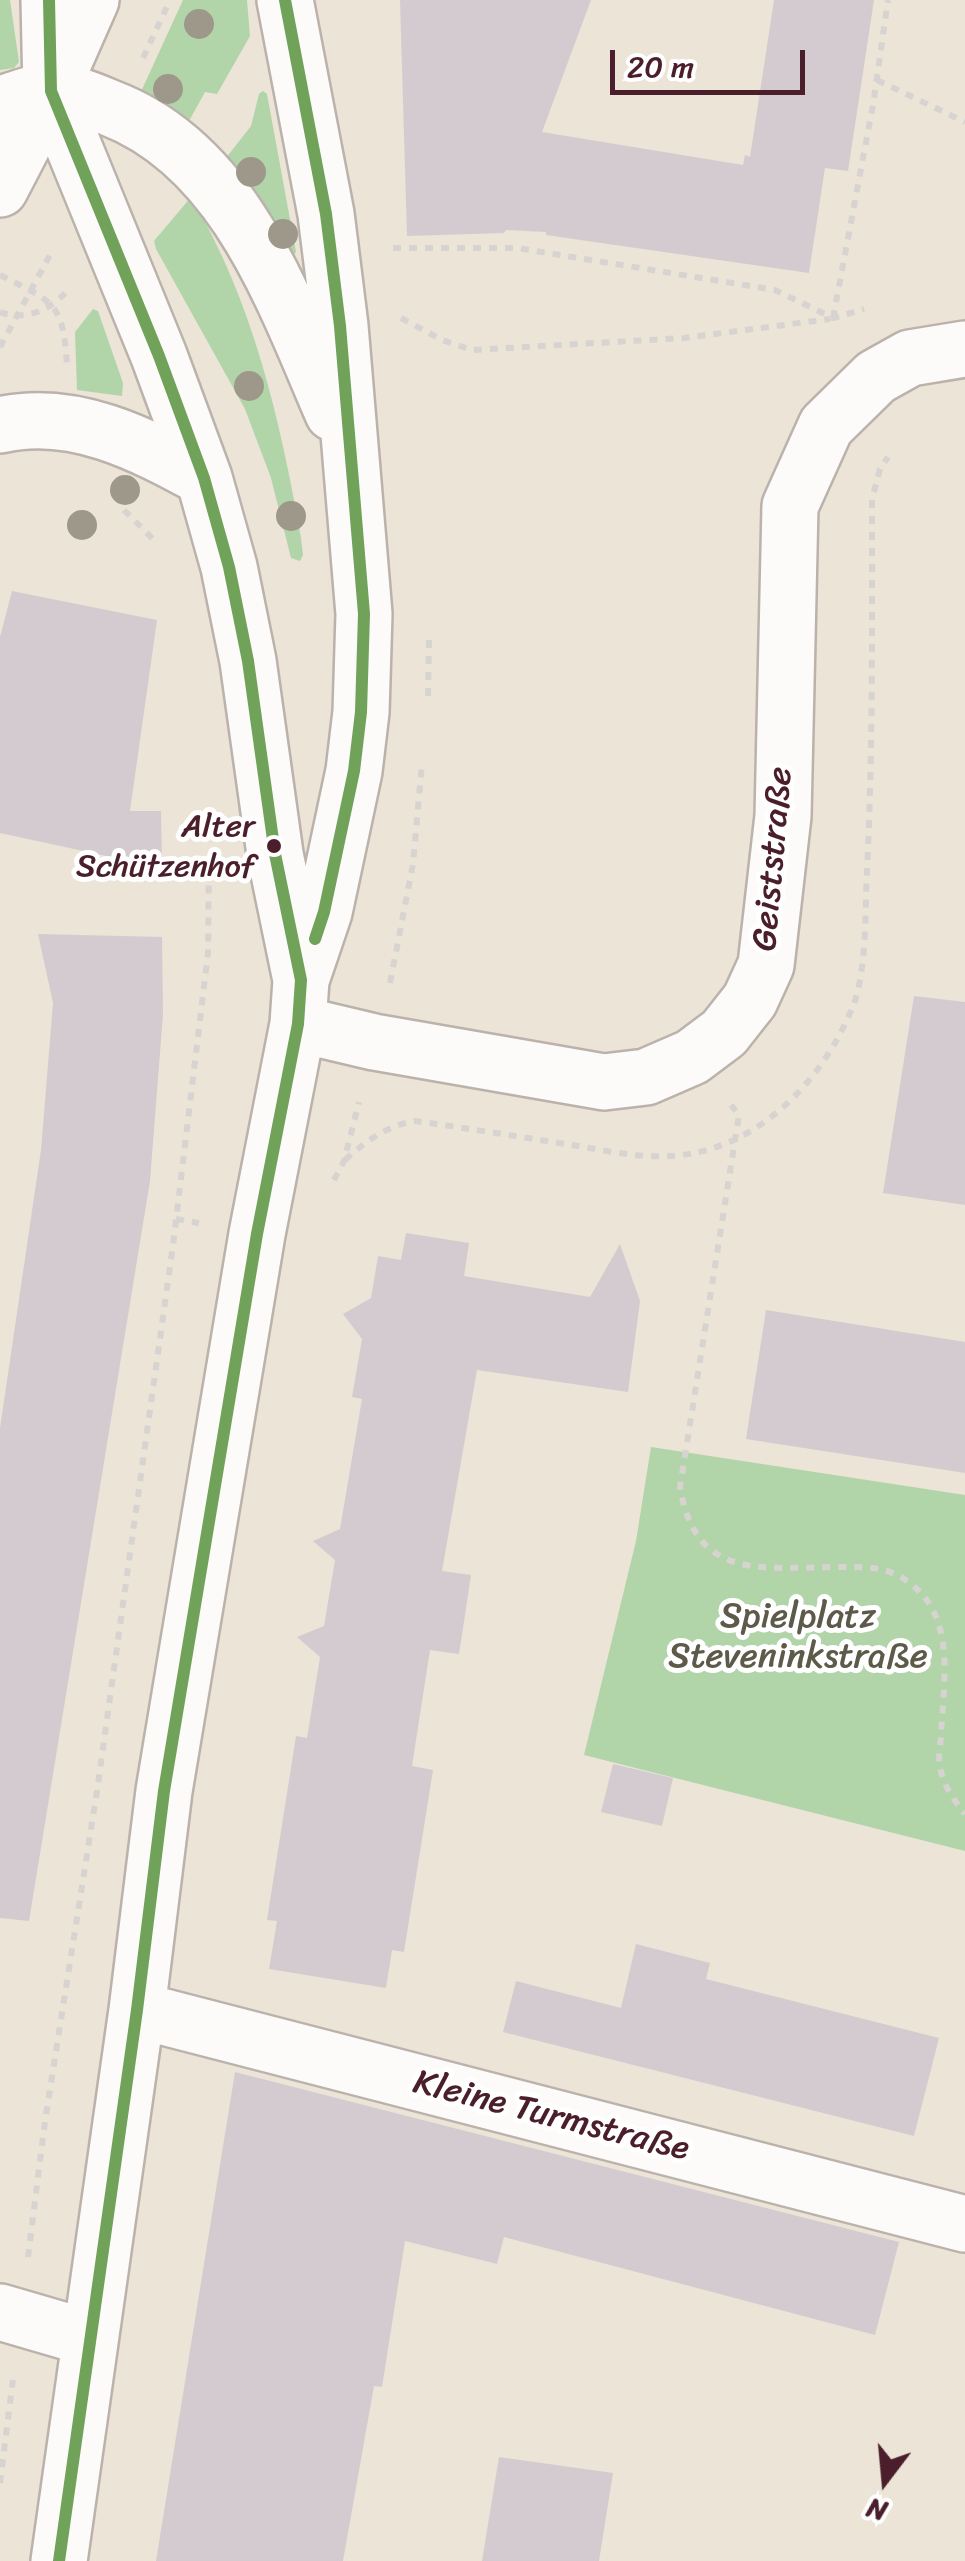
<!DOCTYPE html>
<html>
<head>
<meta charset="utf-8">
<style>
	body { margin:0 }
	#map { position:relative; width:965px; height:2561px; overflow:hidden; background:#ebe4d7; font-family:Sriracha,sans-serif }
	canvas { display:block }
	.north { position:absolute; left:835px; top:2431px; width:100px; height:100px; -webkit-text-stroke:8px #fff; paint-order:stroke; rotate:196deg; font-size:28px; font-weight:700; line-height:40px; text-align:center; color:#4a1f2b }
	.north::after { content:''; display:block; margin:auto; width:35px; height:45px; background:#4a1f2b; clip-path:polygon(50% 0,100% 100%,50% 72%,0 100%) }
	.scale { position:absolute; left:610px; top:50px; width:195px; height:45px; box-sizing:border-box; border:5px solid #4a1f2b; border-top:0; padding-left:12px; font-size:30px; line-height:35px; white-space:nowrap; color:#4a1f2b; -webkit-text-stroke:8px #fff; paint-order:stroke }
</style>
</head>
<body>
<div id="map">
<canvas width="965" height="2561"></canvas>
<div class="north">N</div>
<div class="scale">20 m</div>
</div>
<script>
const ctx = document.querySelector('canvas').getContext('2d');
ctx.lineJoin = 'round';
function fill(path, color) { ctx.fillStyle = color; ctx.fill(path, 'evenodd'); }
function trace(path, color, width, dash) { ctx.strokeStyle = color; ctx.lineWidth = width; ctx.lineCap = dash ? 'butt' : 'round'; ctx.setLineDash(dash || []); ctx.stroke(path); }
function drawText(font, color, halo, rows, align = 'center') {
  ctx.font = font + ' Sriracha,sans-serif'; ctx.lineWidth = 10; ctx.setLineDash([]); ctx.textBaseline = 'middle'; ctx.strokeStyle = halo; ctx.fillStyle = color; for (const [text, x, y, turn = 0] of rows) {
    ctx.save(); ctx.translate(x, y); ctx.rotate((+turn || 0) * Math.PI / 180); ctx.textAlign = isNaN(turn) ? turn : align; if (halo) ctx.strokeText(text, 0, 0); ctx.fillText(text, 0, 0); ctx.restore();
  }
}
const green = new Path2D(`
	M0,0H10L19,62L14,68L0,70Z
	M183,0H247L250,36L217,94L205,92L189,121L139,96Z
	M263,91L267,94L296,252L291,259L255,193L226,158L251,126L259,94Z
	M191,197C253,301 280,419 301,538L303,555L300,561L291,558L271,478L245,409L156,249L154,241Z
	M93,309L98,311L123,383L122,396L77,390L75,332Z
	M651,1447L965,1495V1851L584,1755L636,1541Z`);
const building = new Path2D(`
	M400,0H591L542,132L743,165L745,155L750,157L774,0H874L848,171L825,168L809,273L546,235V232L506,230L504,233L407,236Z
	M12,591L157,620L130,811H161L162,868L0,833V637Z
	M38,934L162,937L163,1014L150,1181L29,1921L0,1918V1428L41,1150L53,1003Z
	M914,996L965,1002V1205L883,1193Z
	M406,1233L469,1243L464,1276L590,1297L620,1244L640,1301L628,1392L477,1370L442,1571L471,1575L465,1615L459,1654L430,1650L412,1766L433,1770L404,1952L392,1950L386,1988L269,1969L277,1921L267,1920L296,1736L307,1738L320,1657L297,1637L324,1626L335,1560L313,1541L340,1529L362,1399L352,1397L362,1339L343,1314L371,1298L378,1256L401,1260Z
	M766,1310L965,1342V1473L746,1439Z
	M613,1764L673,1778L662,1826L601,1812Z
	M636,1944L710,1963L706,1979L939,2038L914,2136L503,2032L516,1981L621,2008Z
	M235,2072L899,2242L875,2335L504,2237L497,2264L405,2241L382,2387L374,2386L343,2561H156Z
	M499,2457L613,2473L599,2561H482Z`);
const path = new Path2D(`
	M143,58L170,0
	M877,80L965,122
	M393,248H517L775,290L833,318L864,309
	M0,275C53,302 63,301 67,365
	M0,312C23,321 49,311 65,293
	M401,318L442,340L472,350L684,338L830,319
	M833,318L873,105L888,0
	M0,347L50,255
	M124,510L154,540
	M428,696L429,639
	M390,983L413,864L422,763
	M731,1105L739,1115L680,1487C696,1583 764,1567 841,1567C865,1567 886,1566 907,1581C958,1616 943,1683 941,1737C940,1746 938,1758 940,1767C943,1785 954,1800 965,1814
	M345,1160C366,1141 386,1126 415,1121C465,1128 515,1136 565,1144C599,1149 635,1158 670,1156C756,1152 823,1081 853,1006C867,971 865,909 867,871C873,747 872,623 872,499L880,469L888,457
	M334,1180L344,1161L359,1102
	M176,1219L199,1223
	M28,2257L45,2121L97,1791L173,1245L208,953L209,857
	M0,2483L13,2379`);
const minor = new Path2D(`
	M49,0L51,91L159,356L204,478L229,567L248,661L275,854L301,980
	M0,104C16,100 36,91 52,91C71,91 93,101 110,108C235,156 284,300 333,413
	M0,425C73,408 142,444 204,478
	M298,1024L374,1042L604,1082L646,1077L692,1057L724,1033L750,1000L766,965L783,816L790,506L826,426L876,377L910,358L965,349
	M137,2010L965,2224
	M0,2312L89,2338
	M59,2561L137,2010L164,1791L257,1234L298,1024L301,980L324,912L354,771L361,712L364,614L340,326L326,214L285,0`);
const major = new Path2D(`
	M0,189L51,91L91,0`);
const bus1 = new Path2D(`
	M49,0L51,91L159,356L204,478L229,567L248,661L275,854L301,980L298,1024L257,1234L164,1791L137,2010L59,2561
	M285,0L326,214L340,326L364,614L361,712L354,771L324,912L315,939`);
const trees = [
	[199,24],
	[168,89],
	[251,172],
	[283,234],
	[249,386],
	[125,490],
	[291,516],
	[82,525]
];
const markers = [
	[274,846,9,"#4a1f2b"]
];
const busNames = [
	["Alter",255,828],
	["Schützenhof",255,868]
];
const streetNames = [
	["Geiststraße",774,859,-85],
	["Kleine Turmstraße",551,2117,14]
];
const parkNames = [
	["Spielplatz",798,1618],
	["Steveninkstraße",798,1658]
];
fill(green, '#b1d5a9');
fill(building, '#d4cbd0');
trace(minor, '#bbb2ac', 60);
trace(major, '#bbb2ac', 60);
trace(path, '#d7d3d0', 6, [8, 8]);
trace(minor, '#fcfbf9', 55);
trace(major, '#fcfbf9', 55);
trace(bus1, '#70a25a', 12);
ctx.fillStyle = '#9d9889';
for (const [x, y] of trees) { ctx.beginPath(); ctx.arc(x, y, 15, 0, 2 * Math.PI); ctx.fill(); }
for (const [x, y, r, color] of markers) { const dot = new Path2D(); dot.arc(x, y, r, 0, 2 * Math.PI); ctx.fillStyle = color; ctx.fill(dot); trace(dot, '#fff', 4); }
drawText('32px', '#4a1f2b', '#fff', busNames, 'right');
drawText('35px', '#4a1f2b', '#fff', streetNames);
drawText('35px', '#5e5a4a', '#fff', parkNames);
</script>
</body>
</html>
